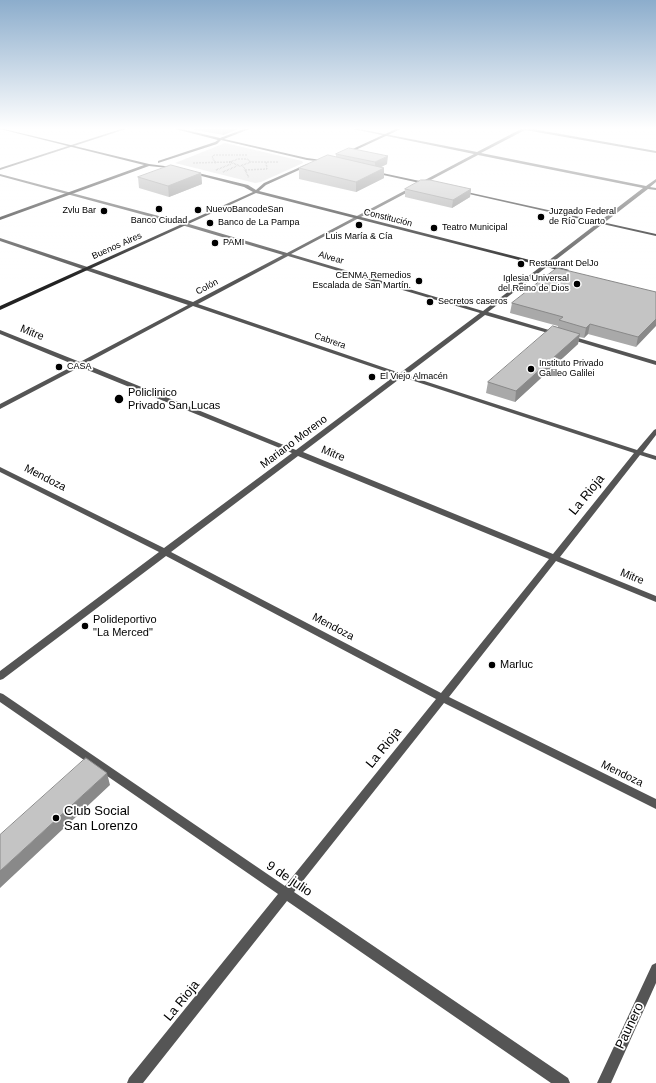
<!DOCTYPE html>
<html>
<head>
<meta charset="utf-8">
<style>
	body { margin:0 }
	canvas { display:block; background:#fff }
</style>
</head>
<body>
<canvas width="656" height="1083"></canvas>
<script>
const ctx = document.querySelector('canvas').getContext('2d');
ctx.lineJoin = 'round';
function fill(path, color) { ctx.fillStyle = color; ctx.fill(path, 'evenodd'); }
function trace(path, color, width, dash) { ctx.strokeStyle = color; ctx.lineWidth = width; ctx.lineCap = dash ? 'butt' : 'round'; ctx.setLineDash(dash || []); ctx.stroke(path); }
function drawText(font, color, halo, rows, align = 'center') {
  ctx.font = font + ' Helvetica,sans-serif'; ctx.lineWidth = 3.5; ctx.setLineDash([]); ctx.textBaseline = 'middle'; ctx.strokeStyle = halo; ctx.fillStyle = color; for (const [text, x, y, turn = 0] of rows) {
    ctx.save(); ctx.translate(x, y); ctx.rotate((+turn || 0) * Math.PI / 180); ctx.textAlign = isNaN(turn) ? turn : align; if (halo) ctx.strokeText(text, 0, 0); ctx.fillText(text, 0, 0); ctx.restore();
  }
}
const green = new Path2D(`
	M225,143L302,161L303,163L261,182L255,183L175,163Z`);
const path = new Path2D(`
	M236,155H247
	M238,159H247L251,162L240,166L230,162Z
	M252,162H279
	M193,163L230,162
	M216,163L212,157L214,155H235
	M243,166L249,178
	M216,170L231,164
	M245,170L267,169L266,162
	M223,172L237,166`);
const street = new Path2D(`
	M0,128H6L0,130Z
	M124,128H129L0,170V168Z
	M348,128H354L477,152L521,129L520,128H527L656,151V153L525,130L481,153L646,186L656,179V182L650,187L656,188V190L648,189L488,312L559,333V335H555L485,315L406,375L637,450L654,430L656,429V435L643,452L656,456V460L640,455L560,557L656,596V602L556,561L449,697L656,799V809L444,703L294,892L568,1078L570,1083H551L287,901L143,1083H127L129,1078L278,894L0,702V693L3,694L285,886L436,699L166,556L3,679L0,680V671L159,552L0,472V467L164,548L292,453L80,367L0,409V404L75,365L0,334V330L80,362L188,305L0,241V238L193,302L283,255L185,226L0,176V174L189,224L287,253L474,154ZM478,155L643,188L483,311L291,254ZM288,256L480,313L400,373L198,304ZM193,306L396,375L296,450L85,364ZM402,377L634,453L553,554L303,452ZM298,456L549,559L441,693L171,552Z
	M568,335L656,361V365L566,338L565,337Z
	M656,963V983L611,1083H597L652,965Z`);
const secondary = new Path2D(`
	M0,128L149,164L180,168L178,169L149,166L0,220V217L144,165L0,129Z
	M171,128H177L220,138L247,128H252L224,139L307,158L329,161L327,162L307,160L221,140L217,144L158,163V161L215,142L218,140Z
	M398,128H403L347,154L344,153Z
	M307,164L310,165L266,185L259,191L569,270L566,272L256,193L0,310V306L253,192L244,187L190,173V171L248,185L256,190L264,183Z
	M373,171L429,183L431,184L429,185L374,173Z
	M458,190L656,234V236L460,192L458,191Z`);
const wall = new Path2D(`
	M185,128H241L223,135Z
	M336,154L387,164L381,167L384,168V178L356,192L299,179V168L336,157Z
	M201,173L202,184L169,197L139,188L138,177Z
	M405,189H471L470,197L452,208L405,197Z
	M656,292L636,347L588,334L584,338L579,337L578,344L515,402L486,393L488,382L558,327V326L510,313L512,303Z`);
const shadedWall = new Path2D(`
	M222,128H241L223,135Z
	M388,156L387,164L375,170V162Z
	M384,168V178L356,192V182Z
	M201,173L202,184L169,197L168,186Z
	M471,189L470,197L452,208L453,200Z
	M656,319V326L636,347L638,337Z
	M590,324L588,334L584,338L586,328Z
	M580,334L578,344L515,402L516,391Z
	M107,773L110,785L0,888V871Z`);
const building = new Path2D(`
	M349,148L388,156L375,162L336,154Z
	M328,155L384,168L356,182L299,168Z
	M171,165L201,173L168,186L138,177Z
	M421,180H430L471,189L453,200L405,189Z
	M557,268L656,292V319L638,337L590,324L586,328L559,320L563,317L512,303Z
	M553,326L580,334L516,391L488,382Z
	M86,758L107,773L0,871V835Z`);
const markers = [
	[159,209,4,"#000"],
	[198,210,4,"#000"],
	[104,211,4,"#000"],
	[541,217,4,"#000"],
	[210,223,4,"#000"],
	[359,225,4,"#000"],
	[434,228,4,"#000"],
	[215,243,4,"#000"],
	[521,264,4,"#000"],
	[419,281,4,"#000"],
	[577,284,4,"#000"],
	[430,302,4,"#000"],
	[59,367,4,"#000"],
	[531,369,4,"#000"],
	[372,377,4,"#000"],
	[119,399,5,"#000"],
	[85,626,4,"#000"],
	[492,665,4,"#000"],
	[56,818,4,"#000"]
];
const farPoinames = [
	["NuevoBancodeSan",206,210],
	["Zvlu Bar",96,211,"right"],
	["Juzgado Federal",549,212],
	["de Río Cuarto",549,222],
	["Banco Ciudad",159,221,"center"],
	["Banco de La Pampa",218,223],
	["Teatro Municipal",442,228],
	["Luis María & Cía",359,237,"center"],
	["PAMI",223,243],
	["Restaurant DelJo",529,264],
	["CENMA Remedios",411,276,"right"],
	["Escalada de San Martín.",411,286,"right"],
	["Iglesia Universal",569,279,"right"],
	["del Reino de Dios",569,289,"right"],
	["Secretos caseros",438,302],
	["Instituto Privado",539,364],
	["Galileo Galilei",539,374],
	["CASA",67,367],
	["El Viejo Almacén",380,377]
];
const farStreetnames = [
	["Constitución",388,218,14],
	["Buenos Aires",117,246,-24],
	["Alvear",331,258,16],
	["Colón",207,287,-28],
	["Cabrera",330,341,19]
];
const streetNames = [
	["Mitre",32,333,22],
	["Mariano Moreno",294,442,-37],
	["Mitre",333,454,22],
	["Mendoza",45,478,27],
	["Mitre",632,577,22],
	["Mendoza",333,627,28],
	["Mendoza",622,774,26]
];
const poiNames = [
	["Policlinico",128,393],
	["Privado San Lucas",128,406],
	["Polideportivo",93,620],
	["\"La Merced\"",93,633],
	["Marluc",500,665]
];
const nearStreetnames = [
	["La Rioja",587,495,-51],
	["La Rioja",384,748,-51],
	["9 de julio",289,879,34],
	["La Rioja",182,1001,-51],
	["Paunero",630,1026,-65]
];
const nearPoinames = [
	["Club Social",64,811],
	["San Lorenzo",64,826]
];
fill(green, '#dcdcdc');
trace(path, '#777', 1.5, [0.5, 1]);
fill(street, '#555');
fill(secondary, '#222');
fill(wall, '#a9a9a9');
fill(shadedWall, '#898989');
fill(building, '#c4c4c4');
trace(building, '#898989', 1);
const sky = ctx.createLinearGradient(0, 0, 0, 279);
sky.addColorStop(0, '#8cadcc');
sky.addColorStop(0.46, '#fff');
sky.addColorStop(1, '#ffffff00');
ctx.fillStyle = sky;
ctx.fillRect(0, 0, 656, 279);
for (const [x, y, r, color] of markers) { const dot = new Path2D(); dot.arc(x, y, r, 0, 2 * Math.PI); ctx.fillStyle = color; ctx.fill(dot); trace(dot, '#fff', 1.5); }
drawText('9px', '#000', '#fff', farPoinames, 'left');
drawText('9px', '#000', '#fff', farStreetnames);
drawText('11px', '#000', '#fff', streetNames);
drawText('11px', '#000', '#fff', poiNames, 'left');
drawText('13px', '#000', '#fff', nearStreetnames);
drawText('13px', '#000', '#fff', nearPoinames, 'left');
</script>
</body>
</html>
